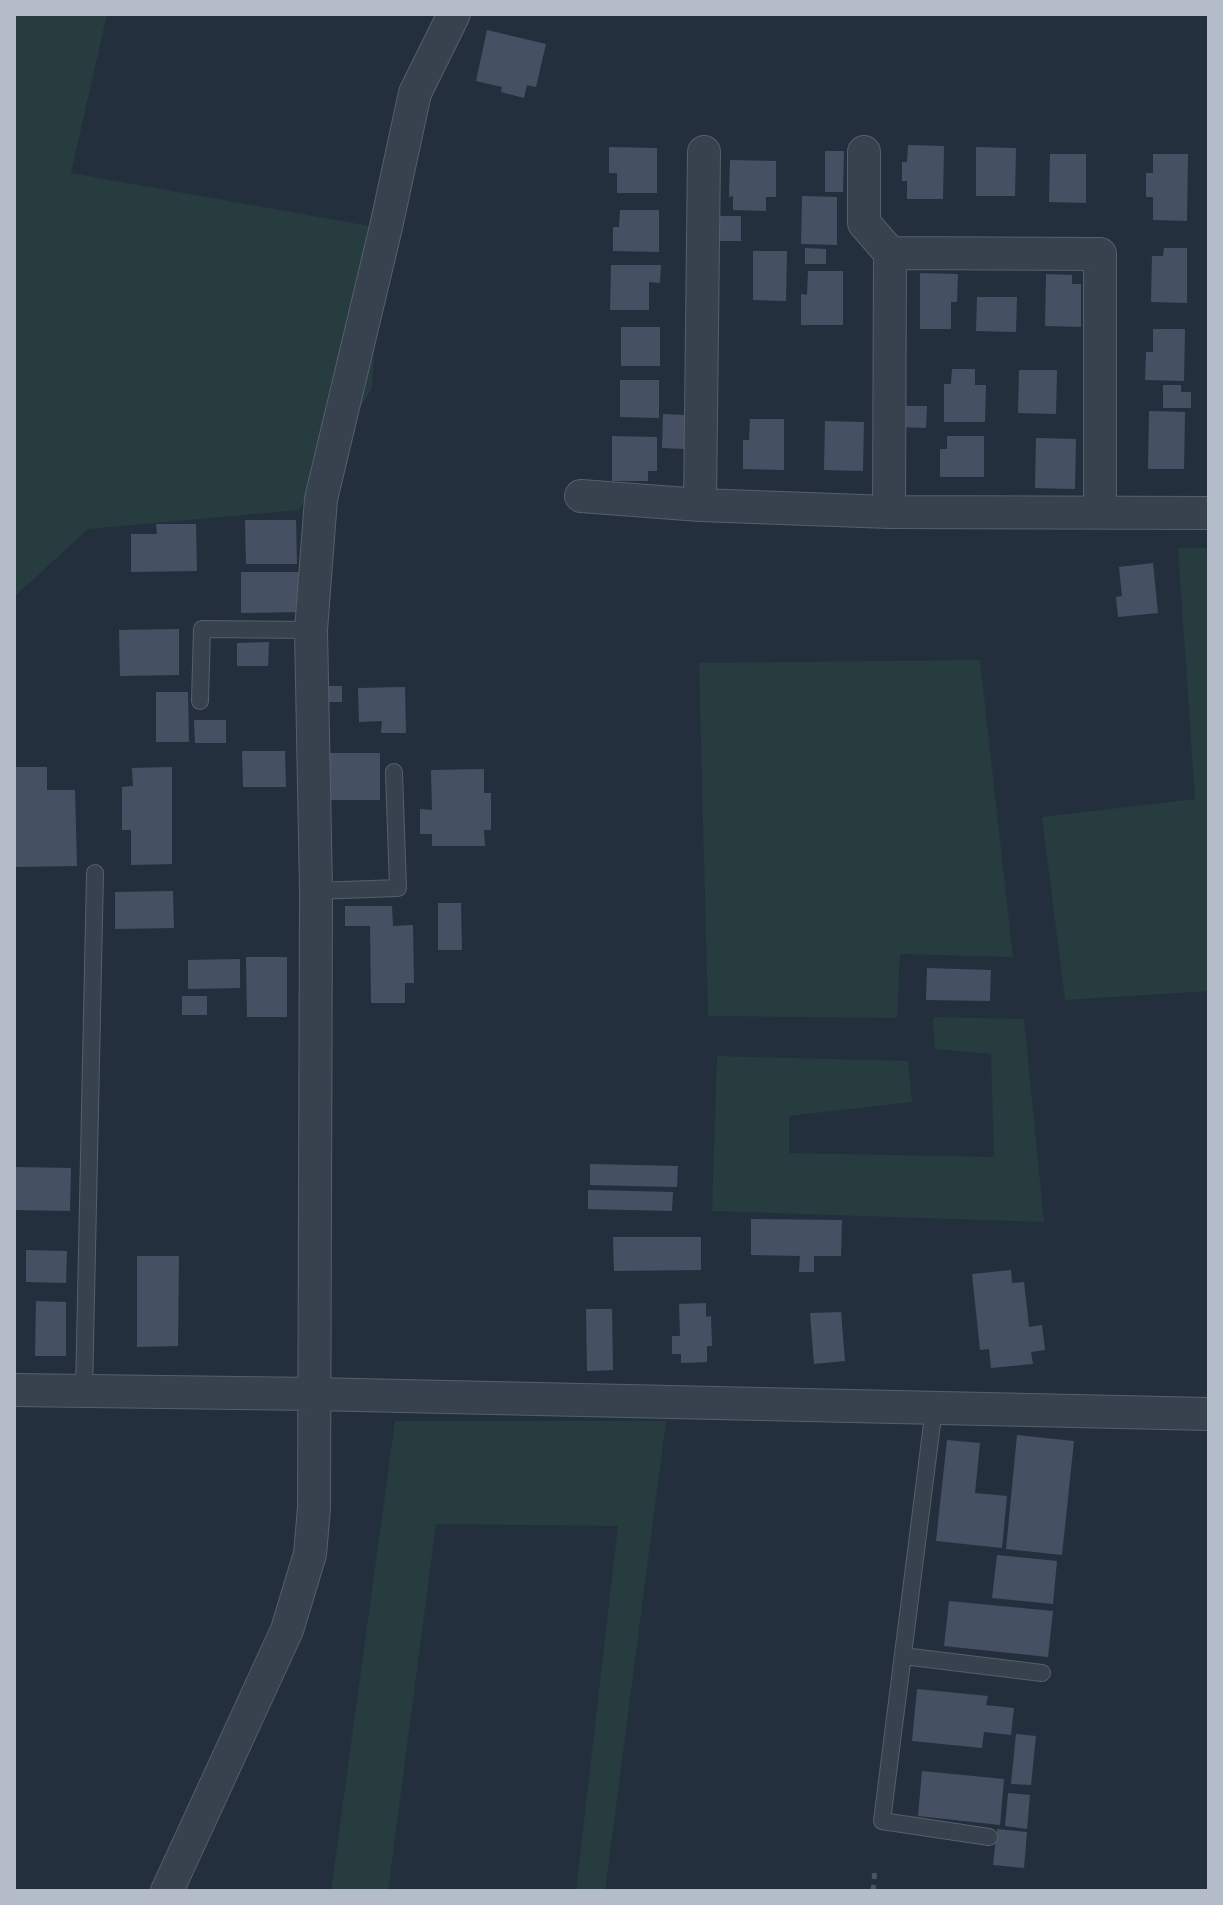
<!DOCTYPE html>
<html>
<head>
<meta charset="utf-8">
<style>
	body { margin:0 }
	#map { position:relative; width:1223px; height:1905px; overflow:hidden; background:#242f3e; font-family:Arial,sans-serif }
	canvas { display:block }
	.frame { position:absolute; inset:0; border:16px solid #b4bcc9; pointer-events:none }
</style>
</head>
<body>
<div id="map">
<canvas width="1223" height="1905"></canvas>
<div class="frame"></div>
</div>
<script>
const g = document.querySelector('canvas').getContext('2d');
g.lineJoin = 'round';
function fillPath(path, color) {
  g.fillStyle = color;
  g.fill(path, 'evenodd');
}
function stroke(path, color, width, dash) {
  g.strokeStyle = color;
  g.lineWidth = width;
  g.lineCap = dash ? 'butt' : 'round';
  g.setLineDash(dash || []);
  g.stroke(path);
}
const green = new Path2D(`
	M14,14h93l-36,159 310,55 -9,160 -73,122 -211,19 -74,68z
	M1178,548h31v443l-144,9 -23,-183 153,-18z
	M980,660l33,297 -113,-3 -3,64 -189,-2 -9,-353z
	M933,1017l91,2 20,203 -332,-11 5,-155 191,5 4,41 -123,14v37l205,4 -3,-103 -56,-5z
	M395,1421h271l-61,470h-29l42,-365 -182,-2 -48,367h-57z`);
const building = new Path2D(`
	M487,30l59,14 -10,43 -9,-2 -3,13 -23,-6 1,-5 -26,-6z
	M908,145l36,1 -1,53h-36v-18h-5v-19h5z
	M609,147l48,1v45h-40v-20h-8z
	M976,147l40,1 -1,48h-39z
	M825,151h19l-1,41h-18z
	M1050,154h36v49l-37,-1z
	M1153,154h35l-1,67 -34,-1v-23h-7v-24h7z
	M730,160l46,1v36h-10v14l-33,-1v-14l-4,1z
	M802,196l35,1v48l-36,-1z
	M620,210h39v42l-46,-1v-24h6z
	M715,216h26v25h-27z
	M805,248l21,1v15h-21z
	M1164,248h23v55l-36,-1 1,-46h11z
	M753,251h34l-1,50 -33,-1z
	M611,265h50l-1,18 -11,-1v28h-39z
	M808,271h35v54h-42v-31l6,1z
	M920,273l38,1 -1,28h-6v27h-31z
	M1046,274l26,1v9h9v43l-36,-1z
	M977,297h40l-1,35 -40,-1z
	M621,327h39v39h-39z
	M1153,329h32l-1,52 -39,-1 1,-28h7z
	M952,369h23v16h11l-1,37h-41v-38h7z
	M1019,370h38l-1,44 -38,-1z
	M620,380h39v38l-39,-1z
	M1163,385h18v7h10v16h-28z
	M900,406h27l-1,22 -26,-1z
	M1149,411l36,1 -1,57h-36z
	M663,414l23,1 -1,34 -23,-1z
	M750,419h34v51l-41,-1v-29h6z
	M825,421l39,1 -1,49 -39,-1z
	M612,436l45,1v34h-9v10h-36z
	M947,436h37v41h-44v-28h7z
	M1036,438l40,1 -1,50 -40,-1z
	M245,520h51l1,44h-51z
	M156,524h40l1,47 -66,1v-38h26z
	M1153,563l5,50 -40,4 -2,-20 6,-1 -3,-29z
	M241,572h63v40l-63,1z
	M179,629v46l-59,1 -1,-46z
	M269,642l-1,24h-31v-23z
	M326,686h16v16h-16z
	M405,687l1,46h-25l1,-12 -23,1 -1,-34z
	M156,692h32l1,50h-33z
	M194,720h32v23h-31z
	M242,751h43l1,36h-43z
	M328,753h52v47h-51z
	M14,767h33v23h28l2,76 -63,1z
	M172,767v97l-41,1v-35h-9v-43l11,-1 -1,-18z
	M484,769v24h7v37h-7l1,16h-53v-12h-12v-25l12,1 -1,-40z
	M173,891l1,37 -59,1v-37z
	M438,903h23l1,47h-24z
	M345,906h47l1,20 20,-1 1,58h-9v20h-34l-1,-77h-25z
	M246,957h41v60h-40z
	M240,959v29l-52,1v-29z
	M927,968l64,2 -1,31 -64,-1z
	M182,996h25v19h-25z
	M590,1164l88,2 -1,21 -87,-2z
	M15,1167l56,1 -1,43 -56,-1z
	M588,1190l85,2 -1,19 -84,-2z
	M751,1219l91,1 -1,36h-27v16h-15l1,-16 -49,-1z
	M613,1237h88v33l-87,1z
	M26,1250l41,1 -1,32 -40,-1z
	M137,1256h42l-1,90 -41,1z
	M1011,1270l1,13 12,-1 5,45 13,-2 3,25 -14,2 2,12 -42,4 -2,-19 -9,1 -8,-76z
	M36,1301l30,1v54h-31z
	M706,1303v14l5,-1 1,30h-5v16l-26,1v-9h-9v-18h8l-1,-32z
	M586,1309h26l1,61 -26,1z
	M841,1312l4,49 -31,3 -4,-51z
	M1017,1435l57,6 -12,114 -56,-6z
	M947,1440l33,3 -5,50 32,3 -5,52 -66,-7z
	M997,1555l60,6 -4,43 -61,-6z
	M949,1601l104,10 -5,46 -104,-11z
	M917,1689l71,7 -2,9 28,3 -3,27 -27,-3 -2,16 -70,-7z
	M1016,1734l20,2 -5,49 -20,-1z
	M922,1771l82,8 -4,46 -82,-9z
	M1008,1793l22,2 -3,34 -22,-3z
	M997,1829l30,3 -3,36 -31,-3z`);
const path = new Path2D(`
	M873,1891l2,-21`);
const service = new Path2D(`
	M200,701l2,-72 109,1
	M316,891l82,-3 -4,-116
	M84,1392l11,-519
	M934,1408l-52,413 107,16
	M903,1656l139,17`);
const minor = new Path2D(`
	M864,152v71l26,30
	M581,496l119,9 189,7 320,1
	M700,505l4,-353
	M889,512l1,-259 210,1v257
	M14,1390l299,4 896,20
	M167,1891l120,-261 23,-76 4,-46 2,-617 -5,-261 10,-131 65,-272 29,-134 39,-79`);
fillPath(green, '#263c3f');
fillPath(building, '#455162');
stroke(service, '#565f6c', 18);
stroke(minor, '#565f6c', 34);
stroke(path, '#44595c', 5, [6, 6]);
stroke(service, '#38414e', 16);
stroke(minor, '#38414e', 32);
</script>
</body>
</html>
